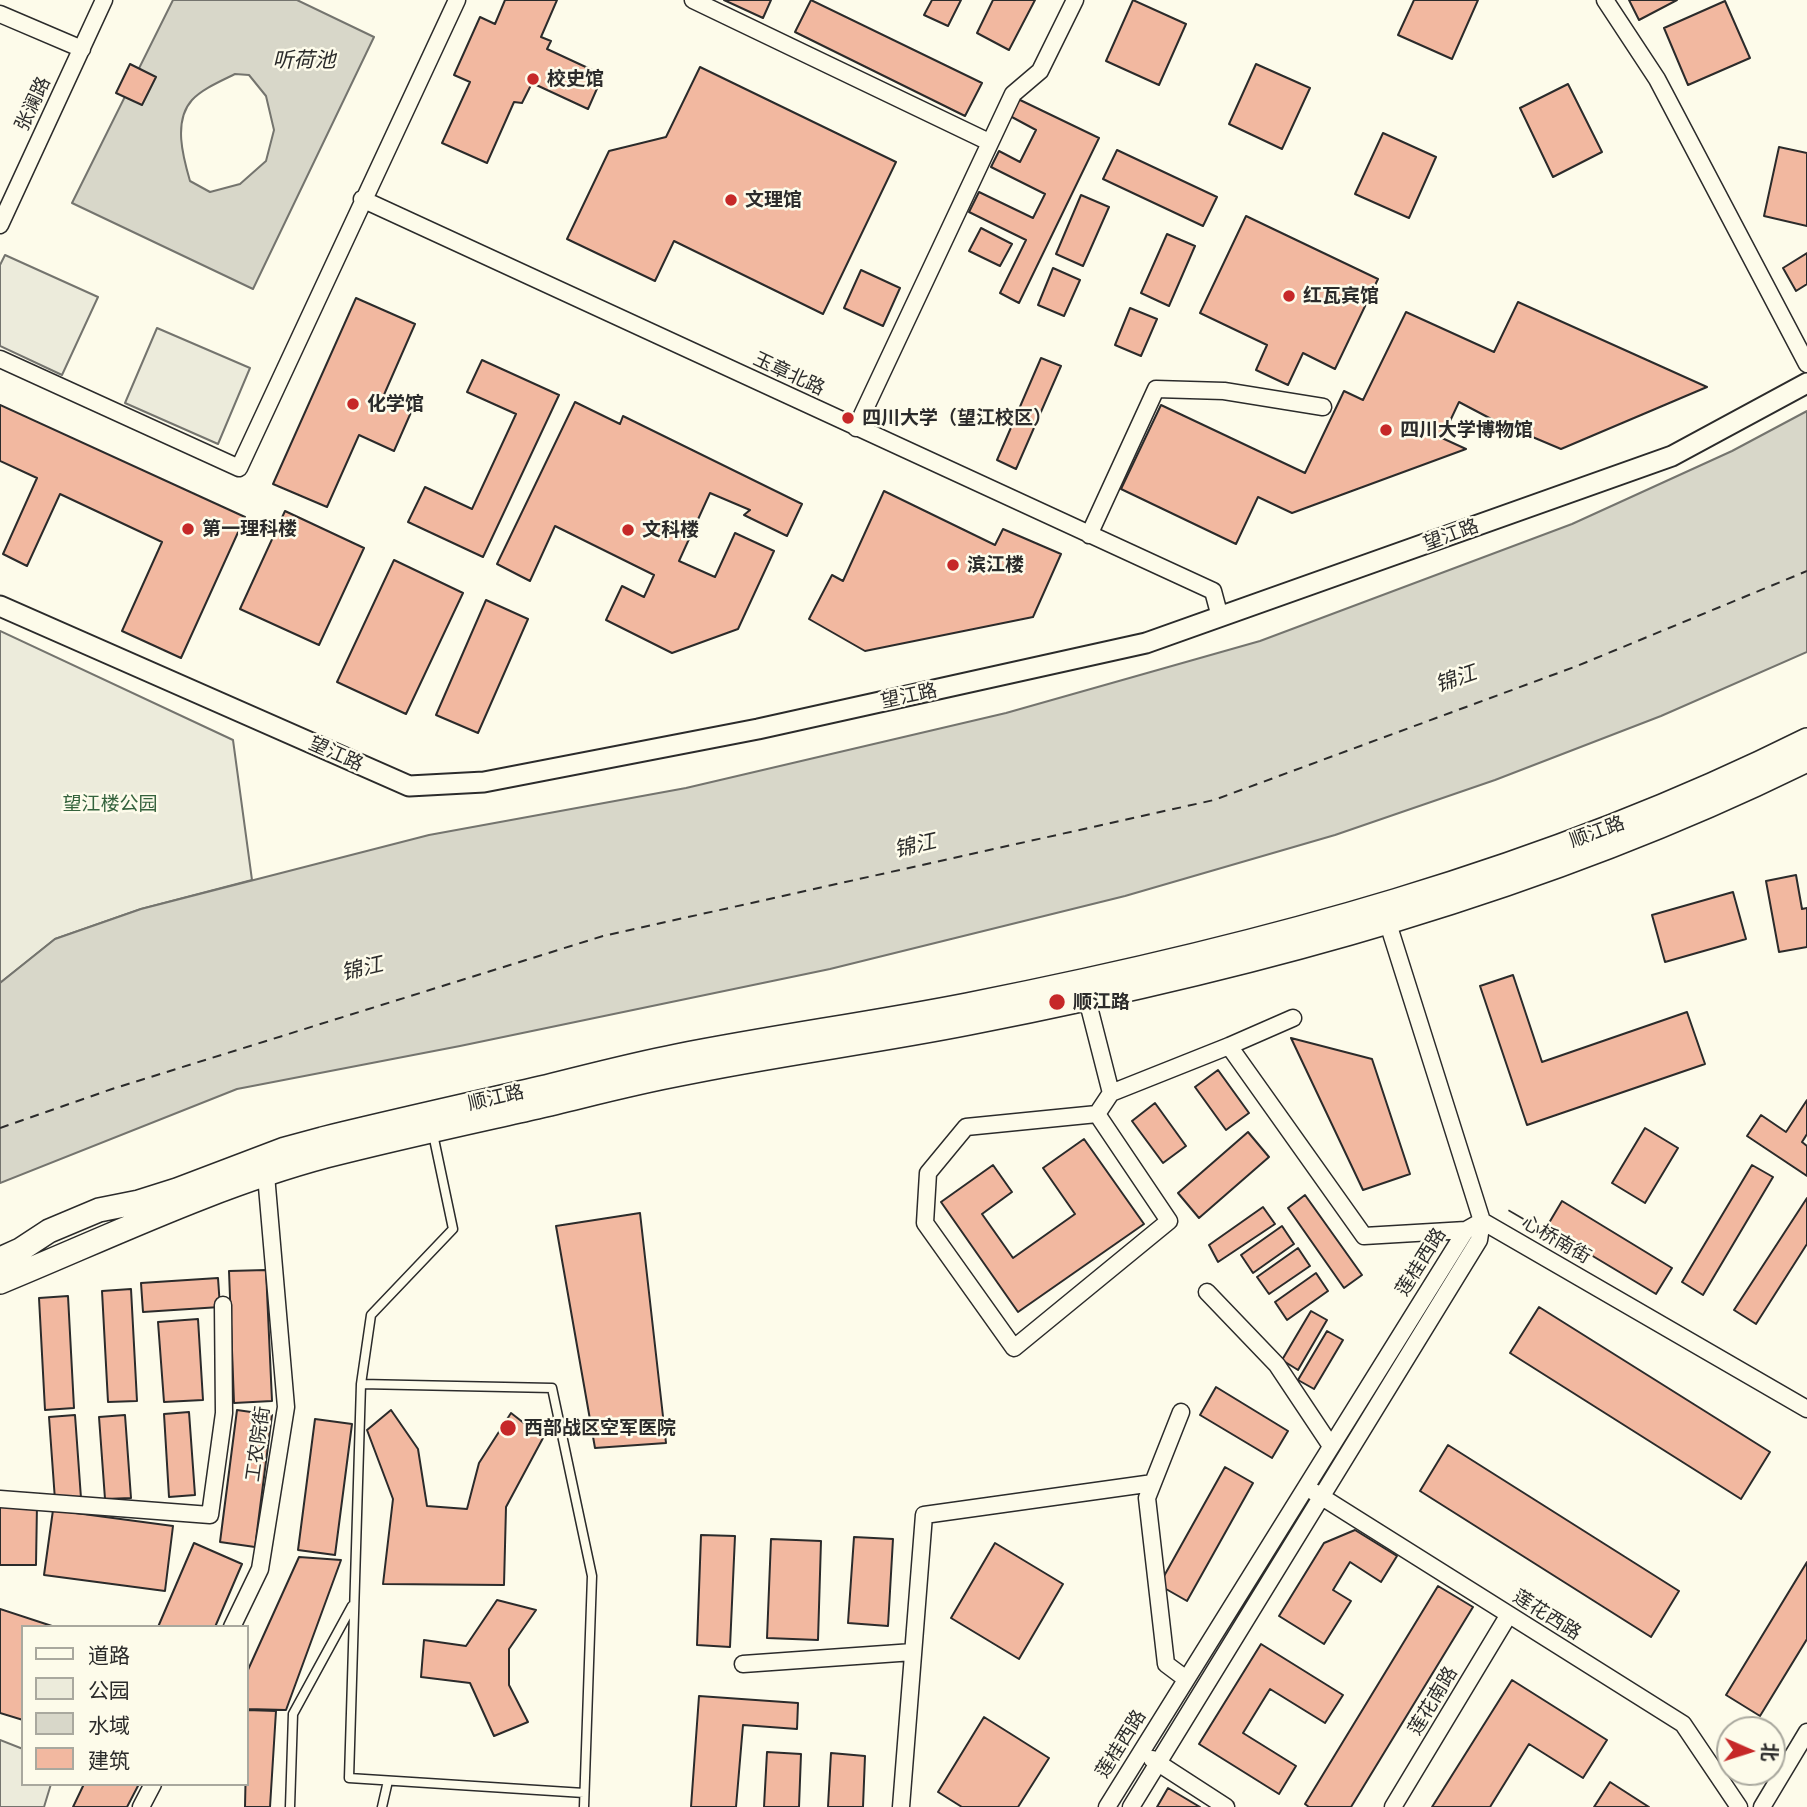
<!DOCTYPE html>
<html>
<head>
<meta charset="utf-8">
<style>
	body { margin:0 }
	#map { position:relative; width:1807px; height:1807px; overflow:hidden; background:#fdfbea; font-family:"Public Sans","Noto Sans SC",sans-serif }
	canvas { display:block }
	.legend { position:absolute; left:21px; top:1625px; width:228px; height:161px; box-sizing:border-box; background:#fdfbea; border:2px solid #a9a89e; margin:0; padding:9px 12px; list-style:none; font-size:21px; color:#2b2b2b }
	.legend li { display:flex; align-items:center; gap:14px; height:35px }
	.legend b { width:35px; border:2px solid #a9a89e }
	.north { position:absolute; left:1716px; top:1716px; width:70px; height:70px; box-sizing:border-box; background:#fdfbea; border:2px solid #a9a89e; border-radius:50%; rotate:93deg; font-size:19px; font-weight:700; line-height:28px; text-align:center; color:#2b2b2b }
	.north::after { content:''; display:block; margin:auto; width:24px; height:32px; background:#c62828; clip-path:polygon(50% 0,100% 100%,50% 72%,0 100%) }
</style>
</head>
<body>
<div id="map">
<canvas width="1807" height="1807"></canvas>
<ul class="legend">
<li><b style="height:9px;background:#fdfbea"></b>道路</li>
<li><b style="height:19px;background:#ecebdb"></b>公园</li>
<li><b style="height:19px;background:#d8d7c9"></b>水域</li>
<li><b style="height:19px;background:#f2b8a0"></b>建筑</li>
</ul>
<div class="north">北</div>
</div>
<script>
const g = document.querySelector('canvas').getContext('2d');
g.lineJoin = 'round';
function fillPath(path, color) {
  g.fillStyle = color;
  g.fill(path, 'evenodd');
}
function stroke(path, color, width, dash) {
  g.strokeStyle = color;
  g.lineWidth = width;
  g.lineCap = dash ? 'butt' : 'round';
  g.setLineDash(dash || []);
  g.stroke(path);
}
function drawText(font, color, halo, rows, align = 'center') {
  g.font = font + ' "Public Sans","Noto Sans SC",sans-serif';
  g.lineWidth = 5;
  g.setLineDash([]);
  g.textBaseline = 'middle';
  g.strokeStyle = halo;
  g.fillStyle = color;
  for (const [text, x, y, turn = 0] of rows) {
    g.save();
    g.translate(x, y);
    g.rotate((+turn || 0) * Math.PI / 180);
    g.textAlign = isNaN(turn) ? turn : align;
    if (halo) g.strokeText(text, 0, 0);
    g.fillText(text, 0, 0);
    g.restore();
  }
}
const green = new Path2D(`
	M5,255l93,42 -36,78 -62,-29v-81z
	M157,328l93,40 -32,76 -93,-41z
	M0,631l233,109 19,140 -111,29 -86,30 -55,44z
	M0,1740l23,9v35h28l-7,23h-44z`);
const water = new Path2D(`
	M173,0h124l77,37 -121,252 -181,-86zM235,74l14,1 17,21 8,34 -8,31 -26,23 -30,8 -20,-11c-7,-24 -17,-60 2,-81 10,-11 29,-19 43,-26z
	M1807,411v241l-146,64 -166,64 -160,55 -210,61 -295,73 -370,77 -223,43 -237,94v-200l55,-44 86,-30 288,-74 257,-47 320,-75 254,-72 312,-117 160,-73z`);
const ferry = new Path2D(`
	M0,1128l112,-39 491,-153 611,-136 363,-134 230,-95`);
const building = new Path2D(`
	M505,0h52l-16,37 10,4 -4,8 56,26 -15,34 -56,-26 -10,20 -8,-1 -27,61 -45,-20 28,-61 -16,-7 26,-58 15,7z
	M724,0h47l-8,18z
	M811,0l171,83 -17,33 -170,-84z
	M932,0h29l-13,26 -24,-11z
	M993,0h42l-26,50 -32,-17z
	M1133,0l53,24 -27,61 -53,-24z
	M1414,0h64l-26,59 -54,-24z
	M1629,0h48l-38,20z
	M1725,1l25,57 -62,27 -24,-57z
	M130,64l26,13 -14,28 -26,-12z
	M1256,64l54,24 -28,61 -53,-25z
	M700,67l196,95 -73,152 -149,-73 -19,40 -88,-42 42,-88 57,-14z
	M1568,84l34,68 -49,25 -33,-69z
	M1018,99l81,39 -80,165 -19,-10 26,-53 -57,-28 10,-20 54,26 12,-24 -54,-27 8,-16 21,11 16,-32 -26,-14z
	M1383,133l53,24 -27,61 -54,-24z
	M1779,147l28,6v73l-43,-10z
	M1117,150l100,47 -14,29 -100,-47z
	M1081,195l28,12 -26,59 -27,-12z
	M1246,216l132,63 -43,90 -32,-16 -15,32 -32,-15 11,-25 -67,-32z
	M981,228l31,16 -12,22 -31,-15z
	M1167,234l28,12 -26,60 -28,-13z
	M1807,253v31l-11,7 -13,-23z
	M1053,268l27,12 -16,36 -26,-11z
	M861,270l39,18 -17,38 -39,-18z
	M356,298l59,26 -32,73 29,13 -18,41 -35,-16 -32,72 -54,-23z
	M1518,302l189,85 -146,62 -64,-27 -38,-20 -17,36 24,11 -174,64 -34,-16 -22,47 -115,-55 40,-84 144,68 39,-82 19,9 43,-88 88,40z
	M1130,308l27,11 -16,37 -26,-11z
	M1041,358l20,8 -45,103 -19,-9z
	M482,360l77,35 -76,162 -75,-35 17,-35 47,22 44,-95 -49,-22z
	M575,402l45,22 3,-8 179,88 -15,32 -43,-21 6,-5 -40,-17 -31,68 36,16 20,-44 39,18 -36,78 -66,24 -66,-33 16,-34 22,11 10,-22 -99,-49 -25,55 -33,-17z
	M0,405l245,112 -64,141 -59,-27 40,-89 -102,-48 -33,72 -24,-12 34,-76 -37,-17z
	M884,491l111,54 8,-16 58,25 -28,63 -168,34 -56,-32 23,-44 11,6z
	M285,511l79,37 -45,97 -79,-36z
	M394,560l69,33 -57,121 -69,-32z
	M486,600l42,19 -50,114 -42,-18z
	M1796,875l6,34 5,-1v39l-28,5 -13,-71z
	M1733,892l13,47 -81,23 -13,-47z
	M1513,975l29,87 145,-50 18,52 -178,61 -47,-139z
	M1291,1038l81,21 38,115 -47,16z
	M1218,1070l31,43 -23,17 -31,-43z
	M1807,1100v34l-5,8 5,4v30l-60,-40 14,-21 25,17z
	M1155,1103l31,43 -23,17 -31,-42z
	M1645,1128l33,20 -33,55 -33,-20z
	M1248,1132l21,25 -70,61 -21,-25z
	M1084,1139l60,85 -126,88 -77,-110 52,-37 19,27 -30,22 31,44 62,-44 -32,-46z
	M1752,1165l21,12 -70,118 -21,-13z
	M1305,1195l57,80 -18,13 -56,-80z
	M1807,1198v46l-51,80 -22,-14z
	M1562,1201l110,67 -16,26 -110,-66z
	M1263,1207l12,17 -57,38 -9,-17z
	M640,1213l26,230 -71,5 -39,-222z
	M1282,1226l12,18 -41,29 -12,-18z
	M1298,1248l12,18 -41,28 -12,-17z
	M266,1270l6,131 -38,2 -5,-132z
	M1316,1273l12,18 -41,29 -12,-18z
	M218,1278l2,29 -77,5 -2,-29z
	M131,1289l6,112 -29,1 -6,-111z
	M68,1296l6,112 -29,2 -6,-112z
	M1539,1307l231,145 -29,47 -231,-146z
	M1311,1311l16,9 -29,50 -16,-10z
	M198,1319l5,81 -39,2 -6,-80z
	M1327,1331l16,9 -29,49 -16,-9z
	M1216,1387l72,44 -16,27 -72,-43z
	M237,1410l35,5 -17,132 -35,-5z
	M391,1410l27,39 9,57 40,3 12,-46 32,-50 32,25 -37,69 -2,78 -121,-1 10,-85 -26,-69z
	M189,1412l6,83 -26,2 -5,-83z
	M75,1415l6,83 -26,2 -6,-83z
	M125,1415l6,83 -26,1 -6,-82z
	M315,1419l37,5 -17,131 -37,-5z
	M1448,1445l231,146 -28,46 -231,-146z
	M1225,1467l28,16 -66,118 -28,-16z
	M0,1504h37l-1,61h-36z
	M53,1510l120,16 -8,65 -121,-16z
	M1355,1530l42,26 -16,26 -31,-20 -17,28 18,11 -27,43 -45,-28 45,-73z
	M701,1535l34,1 -5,111 -33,-2z
	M854,1537l39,2 -5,87 -40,-3z
	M771,1539l50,2 -3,99 -51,-2z
	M194,1543l48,21 -27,63h-57z
	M995,1543l68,41 -44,75 -68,-41z
	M299,1557l42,3 -55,150 -39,-1v-37z
	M1807,1562v77l-47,77 -34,-21z
	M1438,1586l35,21 -122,200h-42l-4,-3z
	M497,1600l39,10 -27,39v36l19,37 -34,14 -24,-53 -49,-6 3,-37 42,6z
	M0,1609l55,18h-32v93l-23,-7z
	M1261,1644l82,51 -18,28 -55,-34 -27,44 53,33 -17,28 -80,-50z
	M1512,1680l95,60 -24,38 -54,-34 -39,63h-58z
	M699,1696l99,7 -1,26 -54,-4 -7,82h-45z
	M247,1710l29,1 -6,96h-25z
	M984,1717l65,41 -31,49h-56l-24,-15z
	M767,1752l34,2 -2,53h-35z
	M831,1753l34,3 -2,51h-35z
	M1610,1782l39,25h-55z
	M84,1784h55l-12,23h-54z
	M1168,1788l32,19h-43z`);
const service = new Path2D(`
	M433,1134l20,95 -82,86 -10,69 -12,394 235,15
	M361,1384l191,4 40,188 -8,231
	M290,1807l3,-93 59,-108
	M382,1807l6,-26`);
const minor = new Path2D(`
	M693,0l296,142
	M1605,0l52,79 150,285
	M0,14l82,35
	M362,199l851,392 7,26
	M0,225l104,-225
	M0,359l239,109 218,-468
	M856,428l157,-334 27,-23 35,-71
	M1089,535l67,-146 68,2 99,16
	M1385,914l97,307 325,188
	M1087,999l24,94 -14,21 72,107 -155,127 -89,-125 3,-50 38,-46 131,-13
	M1229,1046l135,190 102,-6
	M1111,1093l118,-47 64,-28
	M1207,1292l70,73 54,81
	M1181,1412l-34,86 19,166 20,15
	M1314,1492l369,232 56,83
	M0,1499l210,16 14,-102 -1,-108
	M232,1627l28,-58 26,-162 -20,-232
	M743,1664l170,-12
	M1152,1759l74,48
	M141,1807l12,-23
	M901,1807l23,-292 229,-32
	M1107,1807l359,-577 16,-9
	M1131,1807l348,-567 3,-19
	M1393,1807l115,-191
	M1762,1807l45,-75`);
const tertiary = new Path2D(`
	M0,606l409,180 75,-4 274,-53 388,-86 526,-187 135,-73`);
const secondary = new Path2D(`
	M0,1259l20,-9 29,-19 50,-21 40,-8 38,-12 108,-41 37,-10c73,-18 146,-34 219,-51 45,-11 90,-23 136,-32 96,-19 193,-32 290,-51 288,-57 576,-133 840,-265
	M0,1282c107,-44 214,-96 326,-126 70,-18 140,-33 211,-49 47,-11 95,-24 143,-33 96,-20 193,-32 289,-51 287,-56 575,-133 838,-263`);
const markers = [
	[533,79,7,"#c62828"],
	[731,200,7,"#c62828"],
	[1289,296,7,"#c62828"],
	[353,404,7,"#c62828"],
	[848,418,7,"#c62828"],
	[1386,430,7,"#c62828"],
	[188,529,7,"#c62828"],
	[628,530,7,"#c62828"],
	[953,565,7,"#c62828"],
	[1057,1002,9,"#c62828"],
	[508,1428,9,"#c62828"]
];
const poiNames = [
	["校史馆",547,79],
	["文理馆",745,200],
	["红瓦宾馆",1303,296],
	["化学馆",367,404],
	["四川大学（望江校区）",862,418],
	["四川大学博物馆",1400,430],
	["第一理科楼",202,529],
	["文科楼",642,530],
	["滨江楼",967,565],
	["顺江路",1073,1002],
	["西部战区空军医院",524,1428]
];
const streetNames = [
	["张澜路",33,104,-65],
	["玉章北路",789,374,25],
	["望江路",1451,535,-20],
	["望江路",909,696,-12],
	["望江路",336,754,24],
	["顺江路",1597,832,-20],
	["顺江路",496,1098,-13],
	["一心桥南街",1548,1235,30],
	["莲桂西路",1421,1262,-58],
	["工农院街",258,1444,-82],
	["莲花西路",1547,1615,32],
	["莲花南路",1433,1701,-59],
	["莲桂西路",1121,1744,-58]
];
const parkNames = [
	["望江楼公园",110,804]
];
const waterNames = [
	["听荷池",304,61],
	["锦江",1456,679,-19],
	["锦江",915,846,-13],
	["锦江",362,969,-13]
];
fillPath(green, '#ecebdb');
stroke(green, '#74746e', 2);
fillPath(water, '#d8d7c9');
stroke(water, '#74746e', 2);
stroke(ferry, '#2b2b2b', 2, [9, 7]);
fillPath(building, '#f2b8a0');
stroke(building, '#2b2b2b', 2);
stroke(service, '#2b2b2b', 11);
stroke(minor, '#2b2b2b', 19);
stroke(tertiary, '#2b2b2b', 23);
stroke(secondary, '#2b2b2b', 26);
stroke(service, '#fdfbea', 8);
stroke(minor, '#fdfbea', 16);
stroke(tertiary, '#fdfbea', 19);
stroke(secondary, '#fdfbea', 23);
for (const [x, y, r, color] of markers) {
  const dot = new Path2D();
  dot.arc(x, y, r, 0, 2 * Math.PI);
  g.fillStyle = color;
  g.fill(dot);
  stroke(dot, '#fdfbea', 2.5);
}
drawText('bold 19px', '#2b2b2b', '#fdfbea', poiNames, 'left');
drawText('19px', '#2b2b2b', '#fdfbea', streetNames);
drawText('19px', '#34623c', '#fdfbea', parkNames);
drawText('italic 21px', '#2b2b2b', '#fdfbea', waterNames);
</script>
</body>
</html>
